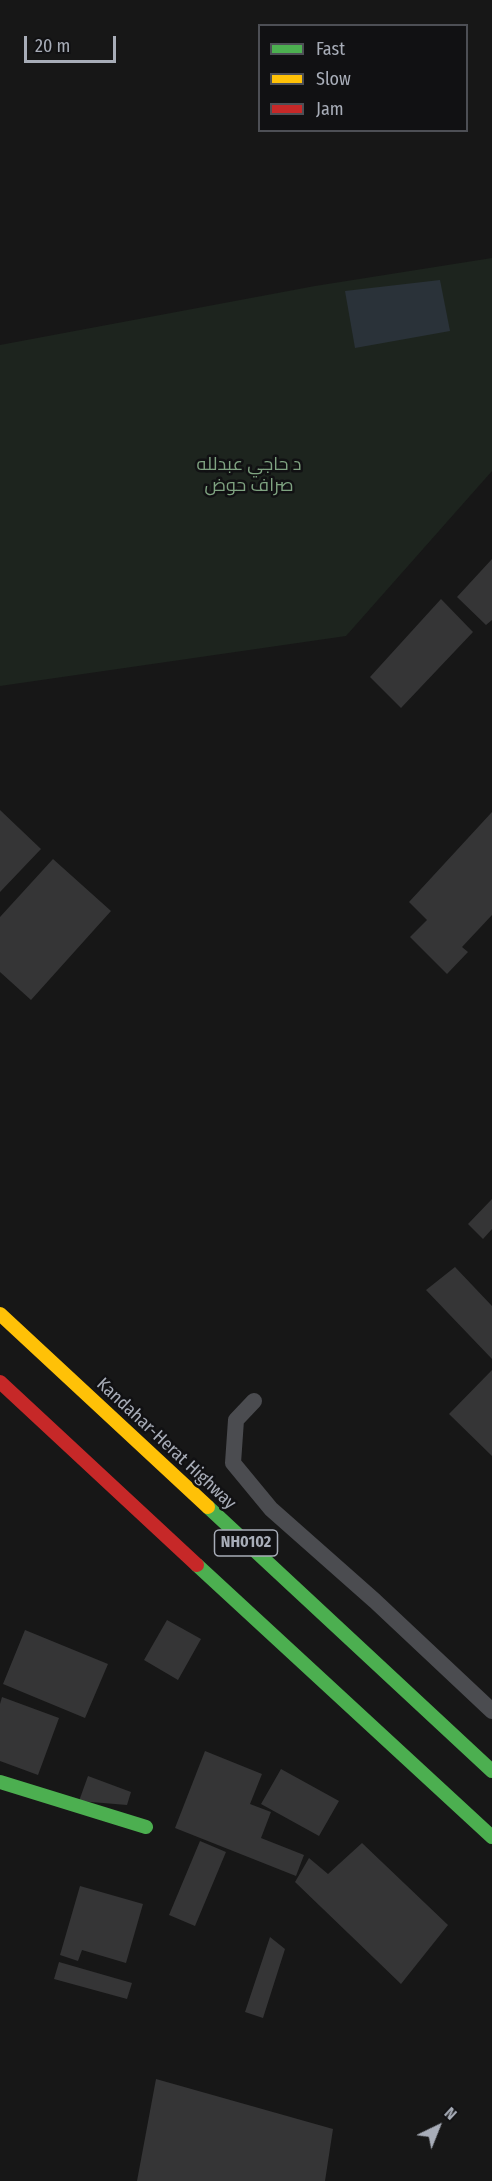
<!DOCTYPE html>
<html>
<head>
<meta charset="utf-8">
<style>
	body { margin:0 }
	#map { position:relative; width:492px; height:2181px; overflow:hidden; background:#171717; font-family:"Fira Sans Condensed",sans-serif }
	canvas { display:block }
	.legend { position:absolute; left:258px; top:24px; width:210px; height:108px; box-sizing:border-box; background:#111113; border:2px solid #4d4f55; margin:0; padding:8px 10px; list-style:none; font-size:18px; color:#a8adb8 }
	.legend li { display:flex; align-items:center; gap:12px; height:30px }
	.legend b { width:30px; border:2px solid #4d4f55 }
	.north { position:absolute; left:408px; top:2097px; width:60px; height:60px; -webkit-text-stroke:4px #111113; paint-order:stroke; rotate:43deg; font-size:16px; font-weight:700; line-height:24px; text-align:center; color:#a8adb8 }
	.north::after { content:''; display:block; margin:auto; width:21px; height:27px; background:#a8adb8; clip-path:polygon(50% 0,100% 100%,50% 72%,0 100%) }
	.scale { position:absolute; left:24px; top:36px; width:92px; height:27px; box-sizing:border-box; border:3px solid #a8adb8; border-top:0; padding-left:8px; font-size:18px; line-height:21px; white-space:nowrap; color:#a8adb8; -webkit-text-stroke:4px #111113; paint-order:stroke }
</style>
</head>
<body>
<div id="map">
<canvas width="492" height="2181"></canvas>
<ul class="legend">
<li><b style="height:8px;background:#4caf50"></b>Fast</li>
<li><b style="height:8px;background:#ffc107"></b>Slow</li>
<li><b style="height:8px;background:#c62828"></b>Jam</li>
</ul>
<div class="north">N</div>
<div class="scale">20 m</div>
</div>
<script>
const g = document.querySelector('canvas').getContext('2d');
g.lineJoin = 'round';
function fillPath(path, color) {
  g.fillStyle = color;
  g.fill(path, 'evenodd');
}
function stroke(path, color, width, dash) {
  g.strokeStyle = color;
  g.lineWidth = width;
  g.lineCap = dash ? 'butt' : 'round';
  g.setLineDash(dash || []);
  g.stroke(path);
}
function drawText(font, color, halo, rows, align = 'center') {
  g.font = font + ' "Fira Sans Condensed",Cairo,sans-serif';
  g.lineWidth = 5;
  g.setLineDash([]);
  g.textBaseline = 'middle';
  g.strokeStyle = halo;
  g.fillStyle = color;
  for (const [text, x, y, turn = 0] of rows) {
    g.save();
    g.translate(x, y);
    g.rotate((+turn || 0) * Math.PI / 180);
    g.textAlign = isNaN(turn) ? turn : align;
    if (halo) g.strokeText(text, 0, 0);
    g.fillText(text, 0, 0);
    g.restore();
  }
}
const green = new Path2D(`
	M492,258v213l-146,165 -346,50v-341l315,-59z`);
const water = new Path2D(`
	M440,280l10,51 -95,17 -10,-57z`);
const building = new Path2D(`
	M492,559v61l-6,5 -29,-28z
	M441,599l32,33 -72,76 -31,-31z
	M0,810l41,39 -41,43z
	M492,812v103l-30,32 6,5 -21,22 -37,-37 17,-17 -18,-18z
	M53,859l58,52 -80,89 -31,-28v-55z
	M492,1199v30l-9,10 -15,-15z
	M455,1267l37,39v53l-66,-69z
	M492,1370v86l-43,-42z
	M167,1620l34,19 -23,41 -34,-20z
	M25,1630l83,34 -23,54 -82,-34z
	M2,1697l57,21 -21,57 -38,-14v-57z
	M205,1751l57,23 -12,30 21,8 -10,26 43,17 -8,21 -121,-48z
	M281,1769l58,32 -20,35 -58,-32z
	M88,1776l43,16 -4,13 -48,-4z
	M200,1841l26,11 -31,74 -26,-11z
	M362,1843l86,82 -47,59 -106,-102 14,-24 19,16z
	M80,1886l63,18 -17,59 -44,-13 -4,11 -18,-6z
	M270,1937l15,12 -22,69 -18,-6z
	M59,1962l73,21 -5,16 -73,-20z
	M156,2079l177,50 -8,52h-188z`);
const lane = new Path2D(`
	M254,1401l-18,19 -3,43 38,46 104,92 117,110`);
const fast = new Path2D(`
	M208,1507l284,264
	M197,1565l295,272
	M0,1782l146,45`);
const slow = new Path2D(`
	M0,1314l208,193`);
const jam = new Path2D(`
	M0,1382l197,183`);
const shields = [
	[246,1543,63]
];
const shieldNames = [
	["NH0102",246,1543]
];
const parkNames = [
	["د حاجي عبدلله",249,465],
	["صراف حوض",249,486]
];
const streetNames = [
	["Kandahar-Herat Highway",166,1444,43]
];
fillPath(green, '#1d241e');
fillPath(water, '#2a3239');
fillPath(building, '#353536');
stroke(lane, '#4b4c50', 16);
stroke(fast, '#4caf50', 14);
stroke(slow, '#ffc107', 14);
stroke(jam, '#c62828', 14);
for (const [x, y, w] of shields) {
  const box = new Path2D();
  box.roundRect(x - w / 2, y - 13, w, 26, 4.5);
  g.fillStyle = '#111113';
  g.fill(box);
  stroke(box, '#a8adb8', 1.5);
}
drawText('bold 16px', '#a8adb8', null, shieldNames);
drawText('18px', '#7fa381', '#111113', parkNames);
drawText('18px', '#a8adb8', '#111113', streetNames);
</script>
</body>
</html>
